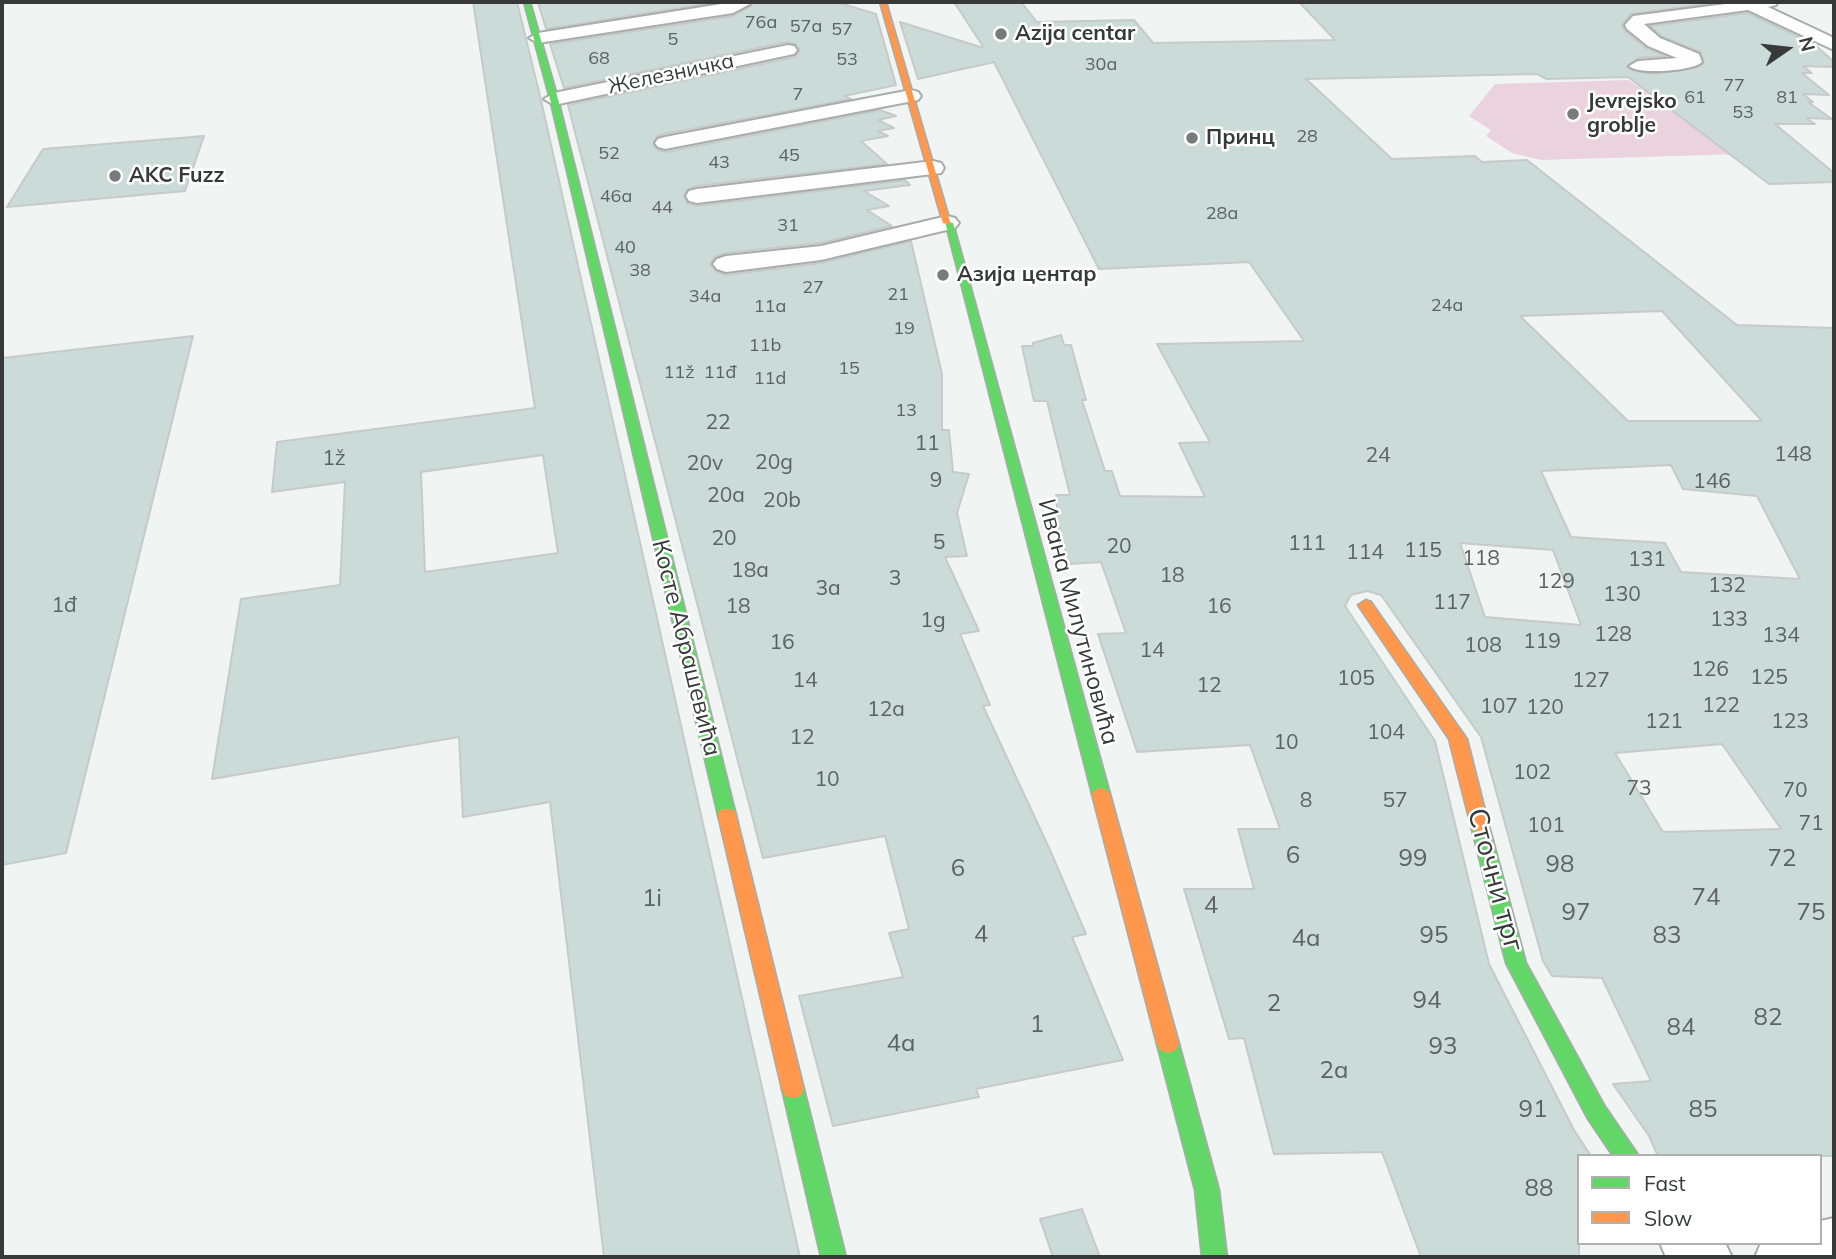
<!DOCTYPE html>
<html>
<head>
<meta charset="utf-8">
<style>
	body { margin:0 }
	#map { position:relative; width:1836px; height:1259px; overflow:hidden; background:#f0f5f3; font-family:Mulish,sans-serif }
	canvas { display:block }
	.frame { position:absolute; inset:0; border:4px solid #373a39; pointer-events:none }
	.legend { position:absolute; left:1577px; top:1154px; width:245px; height:91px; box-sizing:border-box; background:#fff; border:2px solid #afb0b0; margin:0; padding:9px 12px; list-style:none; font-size:21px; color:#373a39 }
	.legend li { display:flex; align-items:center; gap:14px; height:35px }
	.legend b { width:35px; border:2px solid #afb0b0 }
	.north { position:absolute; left:1752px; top:14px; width:70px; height:70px; -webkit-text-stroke:5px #fff; paint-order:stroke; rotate:76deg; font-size:19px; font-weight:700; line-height:28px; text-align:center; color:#373a39 }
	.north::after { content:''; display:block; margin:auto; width:24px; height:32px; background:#373a39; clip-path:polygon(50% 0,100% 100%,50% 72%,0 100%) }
</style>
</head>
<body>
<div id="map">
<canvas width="1836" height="1259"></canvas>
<div class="frame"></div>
<ul class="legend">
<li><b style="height:9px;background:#63d668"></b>Fast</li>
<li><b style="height:9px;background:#ff974d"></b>Slow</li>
</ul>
<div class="north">N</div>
</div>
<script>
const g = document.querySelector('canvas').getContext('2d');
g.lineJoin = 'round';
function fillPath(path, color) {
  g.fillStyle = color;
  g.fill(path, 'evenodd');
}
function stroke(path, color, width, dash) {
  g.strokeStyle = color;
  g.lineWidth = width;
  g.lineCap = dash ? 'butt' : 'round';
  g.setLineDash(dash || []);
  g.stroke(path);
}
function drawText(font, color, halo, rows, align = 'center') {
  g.font = font + ' Mulish,sans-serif';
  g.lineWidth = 5;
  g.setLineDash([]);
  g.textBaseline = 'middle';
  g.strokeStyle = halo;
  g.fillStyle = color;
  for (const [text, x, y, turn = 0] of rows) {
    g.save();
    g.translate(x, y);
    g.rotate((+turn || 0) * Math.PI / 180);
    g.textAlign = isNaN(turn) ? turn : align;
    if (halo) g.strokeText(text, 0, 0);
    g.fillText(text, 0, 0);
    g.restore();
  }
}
const green = new Path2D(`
	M1628,80l116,74 -203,6 -29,-7 -26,-17 5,-6 -22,-14 26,-32z`);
const building = new Path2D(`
	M473,2h44l24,98 259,1157h-196l-54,-455 -87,15 -4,-80 -247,42 29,-180 99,-14 5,-103 -73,10 5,-50 258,-34zM543,455l15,98 -133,19 -4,-100z
	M538,2h181l-173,27z
	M753,2h83l40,12 20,71 -52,11 7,3 -187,35 -8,3 -3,8 4,5 9,2 214,-42 16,6 -18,4 16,8 -16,3 10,5 -27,5 26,23 -191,22 -9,4 -3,7 4,7 9,2 208,-26 5,5 -46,6 25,15 -22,4 25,16 -71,17 -95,10 -11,4 -5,7 6,7 10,4 95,-12 90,-22 31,133v56h7l4,42 16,2 -12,39 10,43 -22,1 34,74 -19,3 30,71 -7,1 67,144 36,84 -14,3 51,123 -147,29 3,8 -146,29 -34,-130 104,-19 -14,-44 20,-4 -24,-93 -122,22 -195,-753 227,-48 5,-7 -4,-6 -9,-2 -223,46 -14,-44 183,-28 18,-10z
	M954,2h67l16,20 97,-2 19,23 182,-3 -36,-38h424l-92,12 -9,11 3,6 21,17 20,8 -28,2 -11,9 7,4 20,3 44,-7 6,-4 -4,-11 -39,-16 -11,-10 98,-13 66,31 20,18v5l-31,-1 9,7h-10l27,22 -26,-1 10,8h-5l24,17 -26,-1 9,6h-40l59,49v9l-65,2 -141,-107 -82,2 -9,-5 -231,5 86,80 83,-3 7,6 45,-2 210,165 97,3v828h-176l-9,-20 -36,-52 38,-3 -49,-103 -50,-2 -9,-15 -62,-224 -100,-142 -14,-4 -16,4 -6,11 90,135 54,223 85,166 17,26h-12v101h-158l-39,-105 -108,2 -30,-116 -15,1 -45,-150h70l-16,-60h42l-30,-84 -113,7 -39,-118 28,-1 -25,-71 -31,2 -11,-33 -3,-36h14l-23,-94h-13l-12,-55h11v-3l28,-8 3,10h7l15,55h-4l23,71h7l8,25 85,1 -26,-54 31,-1 -53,-98 147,-3 -55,-79 -150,7 -105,-207 -76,17 -18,-57 84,26zM1662,311l100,110h-134l-108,-105zM1671,465l12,24 74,7 43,83 -119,-7 -16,-29 -94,-6 -30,-66zM1460,543l93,7 28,75 -96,-8zM1722,744l59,85 -118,3 -48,-79z
	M204,136l-19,55 -178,16 36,-58z
	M193,336l-127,517 -64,12v-507z
	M1082,1209l18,48h-47l-13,-38z`);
const street = new Path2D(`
	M734,2h16v2l-17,9 -195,30 -9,-5 9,-5z
	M1741,2h37l-2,3 -8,2 66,31v12l-86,-40 -104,14 16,14 39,16 3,8c-8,9 -65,13 -73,4l9,-5 39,-3 -29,-12 -21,-17 -2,-4 8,-9z
	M788,45l6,1 3,4 -3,4 -240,51 -10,-6 10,-6z
	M911,90l7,2 3,4 -3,4 -253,49 -7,-2 -3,-4 3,-4 7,-2z
	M933,161l8,2 3,5 -3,5 -244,30 -8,-2 -3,-5 3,-5 8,-2z
	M947,216l8,2 4,5 -4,5 -134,32 -95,12 -9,-3 -4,-5 4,-5 9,-3 95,-10z
	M1834,1218v39h-79l6,-14h59v-22z
	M1660,1243h65l7,14h-66z`);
const fast = new Path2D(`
	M524,2h6l28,97 178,716 -2,5h-14l-2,-5 -168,-716z
	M945,221l8,2 157,571 -3,4h-12l-3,-4z
	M1480,820l7,1 2,5 37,137 78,142 35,51h-26l-25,-37 -82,-156 -35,-137 2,-5z
	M1168,1035l8,3 3,6 40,146 8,67h-25l-7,-67 -38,-146 3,-6z
	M793,1080l8,2 3,7 42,168h-25l-39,-168 3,-7z`);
const slow = new Path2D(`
	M880,2h6l65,223 -8,-2z
	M1366,600l5,2 96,137 22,87 -2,5h-14l-2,-5 -22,-87 -91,-134z
	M1101,788l6,2 3,4 69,250 -3,6 -8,3 -8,-3 -3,-6 -65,-250 3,-4z
	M727,809l7,1 2,5 68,274 -3,7 -8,2 -8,-2 -3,-7 -64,-274 2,-5z`);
const markers = [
	[1001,34,7,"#787b7a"],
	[1573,114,7,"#787b7a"],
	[1192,138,7,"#787b7a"],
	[115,176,7,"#787b7a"],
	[943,275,7,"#787b7a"]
];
const farNumbernames = [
	["76a",761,23],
	["57a",806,27],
	["57",842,30],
	["5",673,40],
	["68",599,59],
	["53",847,60],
	["30a",1101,65],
	["77",1734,86],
	["7",798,95],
	["61",1695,98],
	["81",1787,98],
	["53",1743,113],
	["28",1307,137],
	["52",609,154],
	["45",789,156],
	["43",719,163],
	["46a",616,197],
	["44",662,208],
	["28a",1222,214],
	["31",788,226],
	["40",625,248],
	["38",640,271],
	["27",813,288],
	["21",898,295],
	["34a",705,297],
	["24a",1447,306],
	["11a",770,307],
	["19",904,329],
	["11b",765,346],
	["15",849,369],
	["11ž",679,373],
	["11đ",720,373],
	["11d",770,379],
	["13",906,411]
];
const farPoinames = [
	["Azija centar",1015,34],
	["Jevrejsko",1587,102],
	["groblje",1587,126],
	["Принц",1206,138],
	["AKC Fuzz",129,176],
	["Азија центар",957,275]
];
const farStreetnames = [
	["Железничка",671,74,-12]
];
const numberNames = [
	["22",718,423],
	["11",927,444],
	["148",1793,455],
	["24",1378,456],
	["1ž",334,459],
	["20g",774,463],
	["20v",705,464],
	["9",936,481],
	["146",1712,482],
	["20a",726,496],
	["20b",782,501],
	["20",724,539],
	["5",939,543],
	["111",1307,544],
	["20",1119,547],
	["115",1423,551],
	["114",1365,553],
	["118",1481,559],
	["131",1647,560],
	["18a",750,571],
	["18",1172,576],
	["3",895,579],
	["129",1556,582],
	["132",1727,586],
	["3a",828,589],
	["130",1622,595],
	["117",1452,603],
	["1đ",64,606],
	["18",738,607],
	["16",1219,607],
	["133",1729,620],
	["1g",933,621],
	["128",1613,635],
	["134",1781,636],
	["119",1542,642],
	["16",782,643],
	["108",1483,646],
	["14",1152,651],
	["126",1710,670],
	["125",1769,678],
	["105",1356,679],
	["14",805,681],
	["127",1591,681],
	["12",1209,686],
	["122",1721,706],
	["107",1499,707],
	["120",1545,708],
	["12a",886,710],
	["121",1664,722],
	["123",1790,722],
	["104",1386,733],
	["12",802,738],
	["10",1286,743],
	["102",1532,773],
	["10",827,780],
	["73",1639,789],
	["70",1795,791],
	["8",1306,801],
	["57",1395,801],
	["71",1811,824],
	["101",1546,826]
];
const streetNames = [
	["Ивана Милутиновића",1078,622,75],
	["Косте Абрашевића",686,648,76]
];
const nearNumbernames = [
	["6",1293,856],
	["99",1413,859],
	["72",1782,859],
	["98",1560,865],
	["6",958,869],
	["74",1706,898],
	["1i",652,899],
	["4",1211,906],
	["97",1576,913],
	["75",1811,913],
	["4",981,935],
	["95",1434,936],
	["83",1667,936],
	["4a",1306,939],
	["94",1427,1001],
	["2",1274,1004],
	["82",1768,1018],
	["1",1037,1025],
	["84",1681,1028],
	["4a",901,1044],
	["93",1443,1047],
	["2a",1334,1071],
	["91",1533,1110],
	["85",1703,1110],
	["88",1539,1189]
];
const nearStreetnames = [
	["Сточни трг",1495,880,75]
];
fillPath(green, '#ebd3de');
fillPath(building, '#cbdbd7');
stroke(building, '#c6cac8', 2);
stroke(street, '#a8acab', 4);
stroke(fast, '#a8acab', 3);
stroke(slow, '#a8acab', 3);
fillPath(street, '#fdfefd');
fillPath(fast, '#63d668');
fillPath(slow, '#ff974d');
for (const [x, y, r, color] of markers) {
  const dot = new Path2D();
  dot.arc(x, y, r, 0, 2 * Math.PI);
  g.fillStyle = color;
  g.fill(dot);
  stroke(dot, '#fff', 2.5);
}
drawText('18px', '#5c6260', null, farNumbernames);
drawText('bold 21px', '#373a39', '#fff', farPoinames, 'left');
drawText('21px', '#373a39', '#fff', farStreetnames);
drawText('21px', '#5c6260', null, numberNames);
drawText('24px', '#373a39', '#fff', streetNames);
drawText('24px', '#5c6260', null, nearNumbernames);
drawText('28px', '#373a39', '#fff', nearStreetnames);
</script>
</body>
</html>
